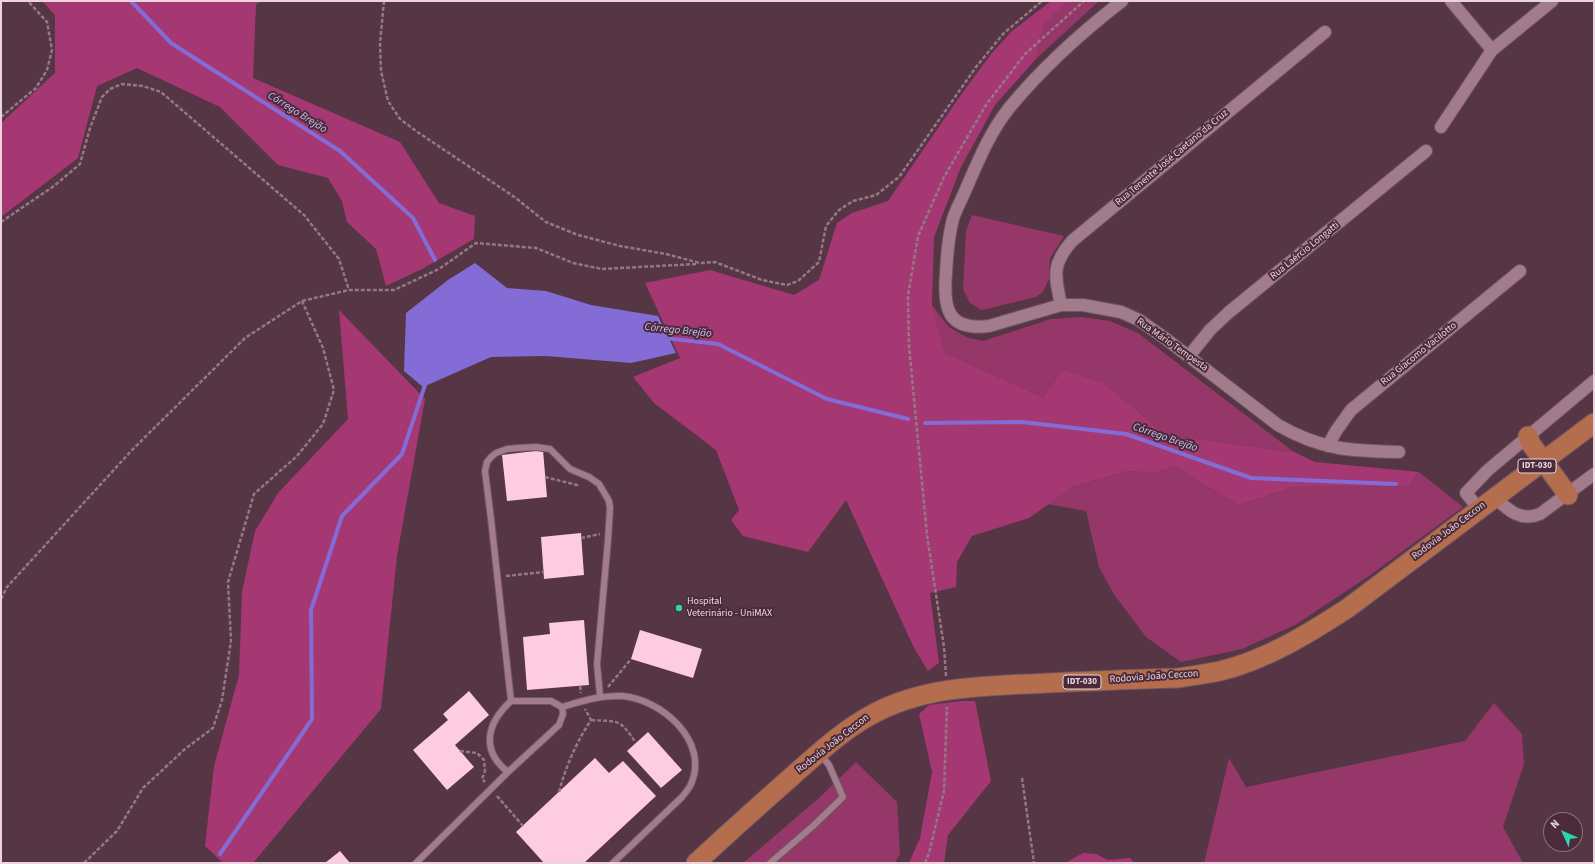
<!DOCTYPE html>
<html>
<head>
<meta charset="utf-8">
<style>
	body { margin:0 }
	#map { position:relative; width:1595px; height:864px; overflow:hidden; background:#563544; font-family:"Source Sans 3",sans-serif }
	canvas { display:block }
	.frame { position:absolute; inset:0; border:2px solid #ead5de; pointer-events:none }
	.north { position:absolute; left:1543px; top:812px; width:40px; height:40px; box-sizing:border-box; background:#4b2b3a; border:1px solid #8b6f7c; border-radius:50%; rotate:315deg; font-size:11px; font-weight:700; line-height:16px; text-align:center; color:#ead5de }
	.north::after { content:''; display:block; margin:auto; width:14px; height:18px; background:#2cd5ab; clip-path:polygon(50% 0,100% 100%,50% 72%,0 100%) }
</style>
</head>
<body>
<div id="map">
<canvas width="1595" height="864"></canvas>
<div class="frame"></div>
<div class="north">N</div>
</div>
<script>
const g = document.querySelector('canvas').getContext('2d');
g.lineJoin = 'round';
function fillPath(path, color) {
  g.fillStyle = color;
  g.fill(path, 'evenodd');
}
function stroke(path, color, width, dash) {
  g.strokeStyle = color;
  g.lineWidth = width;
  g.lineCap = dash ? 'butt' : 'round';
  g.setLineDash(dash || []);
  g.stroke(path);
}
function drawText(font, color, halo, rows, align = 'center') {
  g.font = font + ' "Source Sans 3",sans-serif';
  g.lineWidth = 4;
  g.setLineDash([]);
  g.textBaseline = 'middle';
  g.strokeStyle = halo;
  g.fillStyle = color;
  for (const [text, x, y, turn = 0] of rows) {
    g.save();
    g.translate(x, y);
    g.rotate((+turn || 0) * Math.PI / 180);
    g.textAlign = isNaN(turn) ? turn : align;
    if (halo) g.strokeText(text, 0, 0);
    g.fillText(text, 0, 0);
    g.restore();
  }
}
const green = new Path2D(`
	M1068,1h31l-63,58 8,-34z
	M972,215l92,21 -14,22 -1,21 -6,13 -7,5 -54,13 -12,-7 -7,-14 3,-58z
	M932,305l17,22 17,10 17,4 68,-22 31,-2 28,4 28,12 156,119 -128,-17 -62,-52 -41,-14 -20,28 -98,-44z
	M1174,466l64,39 44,-14 9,-4 118,-1 10,-14 44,35 -94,69 -74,49 -53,24 -61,13 -35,-25 -33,-44 -14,-26 -13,-56 -39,-7 26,-17 54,-16 30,2z
	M1494,703l28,31 2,30 -21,63 20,36h-319l25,-105 17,29 219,-46z
	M856,762l41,40 3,52 -5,9h-152l77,-66z`);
const forest = new Path2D(`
	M42,1h220l-6,3 -3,74 147,64 39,61 36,13 -1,23 -52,30 -36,17 -10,-37 -29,-27 -5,-21 -14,-23 -50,-13 -58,-58 -83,-39 -40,18 -19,72 -77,59v-94l54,-50v-58z
	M1051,1h17l-24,24 -8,34 -41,46 -34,62 -27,70 -2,68 13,48 98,44 20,-28 41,14 62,52 128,17 21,10 104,10 -10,14 -118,1 -9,4 -44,14 -64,-39 -17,7 -30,-2 -54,16 -44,31 -57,18 -15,26 -1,25 -26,6 9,70 -11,8 -14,-23 -68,-148 -38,52 -65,-16 -12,-16 8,-10 -23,-60 -62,-47 -21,-26 47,-19 -35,-75 65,-13 84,25 25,-15 18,-57 15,-10 36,-12 70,-102 33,-45 21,-23z
	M339,310l86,89 -28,157 -16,153 -128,154h-30l-18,-17 9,-80 25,-91 3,-83 13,-61 23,-38 70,-74z
	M962,701h13l16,80 -43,54 -4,28h-35l11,-25 12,-66 -13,-58 10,-9z
	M1083,853l13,1 12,6 22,-2 4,5h-69z`);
const water = new Path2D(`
	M475,263l32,25 39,3 45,14 67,11 18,37 -45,10 -85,-7 -55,1 -68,30 -19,-16 2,-58 42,-33z`);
const stream = new Path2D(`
	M131,1l40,42 169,108 73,67 22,42
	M664,338l54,6 109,55 81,20
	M925,423l97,-1 104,12 125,44 145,6
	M220,854l92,-135 -1,-109 31,-94 60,-62 24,-72`);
const building = new Path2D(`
	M543,450l4,47 -40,4 -5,-46z
	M581,533l3,42 -40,4 -3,-42z
	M584,620l5,65 -62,5 -4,-53 27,-3 -1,-11z
	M640,630l62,19 -9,29 -62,-19z
	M469,691l20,24 -34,30 19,22 -27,23 -34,-40 35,-30 -5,-6z
	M648,732l34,38 -21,18 -34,-37z
	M595,758l14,15 14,-12 33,35 -72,67h-40l-28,-31z
	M340,851l10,12h-25z`);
const path = new Path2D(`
	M384,1l-4,42 1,28 7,30 12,18 16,12 97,65 33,26 32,13 42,11 46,8 34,9 15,-1 47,18 25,5 11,-4 21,-19 7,-36 13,-16 14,-9 23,-6 23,-18 77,-110 27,-33 39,-33
	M1,117l35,-29 11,-18 5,-20 -5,-28 -19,-21
	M1,222l53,-36 26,-22 10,-36 12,-31 8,-8 12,-5 21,2 18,6 143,123 35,44 10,31
	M545,477l32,8 2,-2
	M581,538l19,-4
	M506,576l38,-4
	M1,599l6,-12 125,-137 113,-112 57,-37 47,-11h45l45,-21 37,-26 60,5 37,15 29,6 94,-5
	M946,676l-2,-29 -17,-112 -18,-189 -1,-50 10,-60 26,-59 42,-72 39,-51 59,-53
	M580,686l1,7
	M608,687l23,-28
	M591,720c29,2 28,-2 45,23
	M460,751l17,2 7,7 1,11 -3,8 3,3
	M1022,778l12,85
	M559,792c7,-26 17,-49 32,-72l-6,-11
	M497,796l26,30
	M84,863l33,-32 26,-43 42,-39 28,-21 9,-28 9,-59 -3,-59 26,-88 43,-38 26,-32 11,-34 -11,-42 -21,-47
	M925,863l4,-10 15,-62 3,-84`);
const service = new Path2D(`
	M511,701l-20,-182 -6,-48 2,-9 4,-5 5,-4 11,-4 12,-1 17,-1 14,2 20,20 19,8 10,7 10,17 1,7 -2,32 -11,124 3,32
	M511,701h40l11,6 1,7 -4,11 -51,47c-28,-22 -21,-49 3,-71z
	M562,707c20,-6 38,-12 60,-11 39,3 88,45 69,88 -2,5 -6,9 -9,13l-69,66
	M416,863l92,-91
	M770,863l43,-37 30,-29 -14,-32 -9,-11`);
const minor = new Path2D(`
	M1122,1c-40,31 -79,66 -112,106 -19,23 -32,54 -44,82 -4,10 -10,20 -13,30 -5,18 -6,36 -7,54 -3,35 1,58 43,53l72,-21h22l38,7 18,8 27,19 112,86c43,25 73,26 121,27
	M1451,1l41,49
	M1441,127l51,-77 60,-49
	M1061,305c-6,-29 -10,-40 11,-64l253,-209
	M1189,356l21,-26 18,-17 198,-162
	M1328,446l8,-15 15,-21 169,-139
	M1494,497c14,13 26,25 46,17l54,-40
	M1479,509l-13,-16 22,-23 106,-89`);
const primary = new Path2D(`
	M1528,436l3,8 37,51
	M696,863c34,-32 68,-62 103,-93 22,-19 46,-41 72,-55 54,-30 117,-29 177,-32 43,-2 86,-4 129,-5 14,-2 29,-4 43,-7 46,-11 88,-37 128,-63l246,-185`);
const markers = [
	[679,608,4,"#2cd5ab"]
];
const shields = [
	[1537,466,38],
	[1082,682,38]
];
const shieldNames = [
	["IDT-030",1537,466],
	["IDT-030",1082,682]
];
const streetNames = [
	["Rua Tenente José Caetano da Cruz",1172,158,-40],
	["Rua Laércio Longatti",1305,251,-39],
	["Rua Mário Tempesta",1172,345,35],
	["Rua Giacomo Vacilotto",1419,354,-39],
	["Rodovia João Ceccon",1449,531,-37],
	["Rodovia João Ceccon",1154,677,-4],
	["Rodovia João Ceccon",833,744,-38]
];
const poiNames = [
	["Hospital",687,602],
	["Veterinário - UniMAX",687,614]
];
const waterNames = [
	["Córrego Brejão",297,113,32],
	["Córrego Brejão",678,331,6],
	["Córrego Brejão",1165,438,19]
];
fillPath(green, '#953768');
fillPath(forest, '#a53872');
fillPath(water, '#836cd5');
stroke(stream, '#836cd5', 4);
fillPath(building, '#fecce1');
stroke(service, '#705461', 8);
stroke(minor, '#705461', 14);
stroke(primary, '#705461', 21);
stroke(path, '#947885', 2.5, [4, 2]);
stroke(service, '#a27c8c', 6);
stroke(minor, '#a27c8c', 12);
stroke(primary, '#b46e4d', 19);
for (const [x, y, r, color] of markers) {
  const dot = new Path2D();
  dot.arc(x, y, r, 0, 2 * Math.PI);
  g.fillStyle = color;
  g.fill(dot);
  stroke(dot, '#4b2b3a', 1.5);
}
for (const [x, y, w] of shields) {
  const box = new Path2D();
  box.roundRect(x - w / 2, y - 7, w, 14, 3);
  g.fillStyle = '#4b2b3a';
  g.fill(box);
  stroke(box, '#ead5de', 1);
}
drawText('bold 9px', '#ead5de', null, shieldNames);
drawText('10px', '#ead5de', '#4b2b3a', streetNames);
drawText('10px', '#ead5de', '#4b2b3a', poiNames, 'left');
drawText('italic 11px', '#c9c2f7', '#4b2b3a', waterNames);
</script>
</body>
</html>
